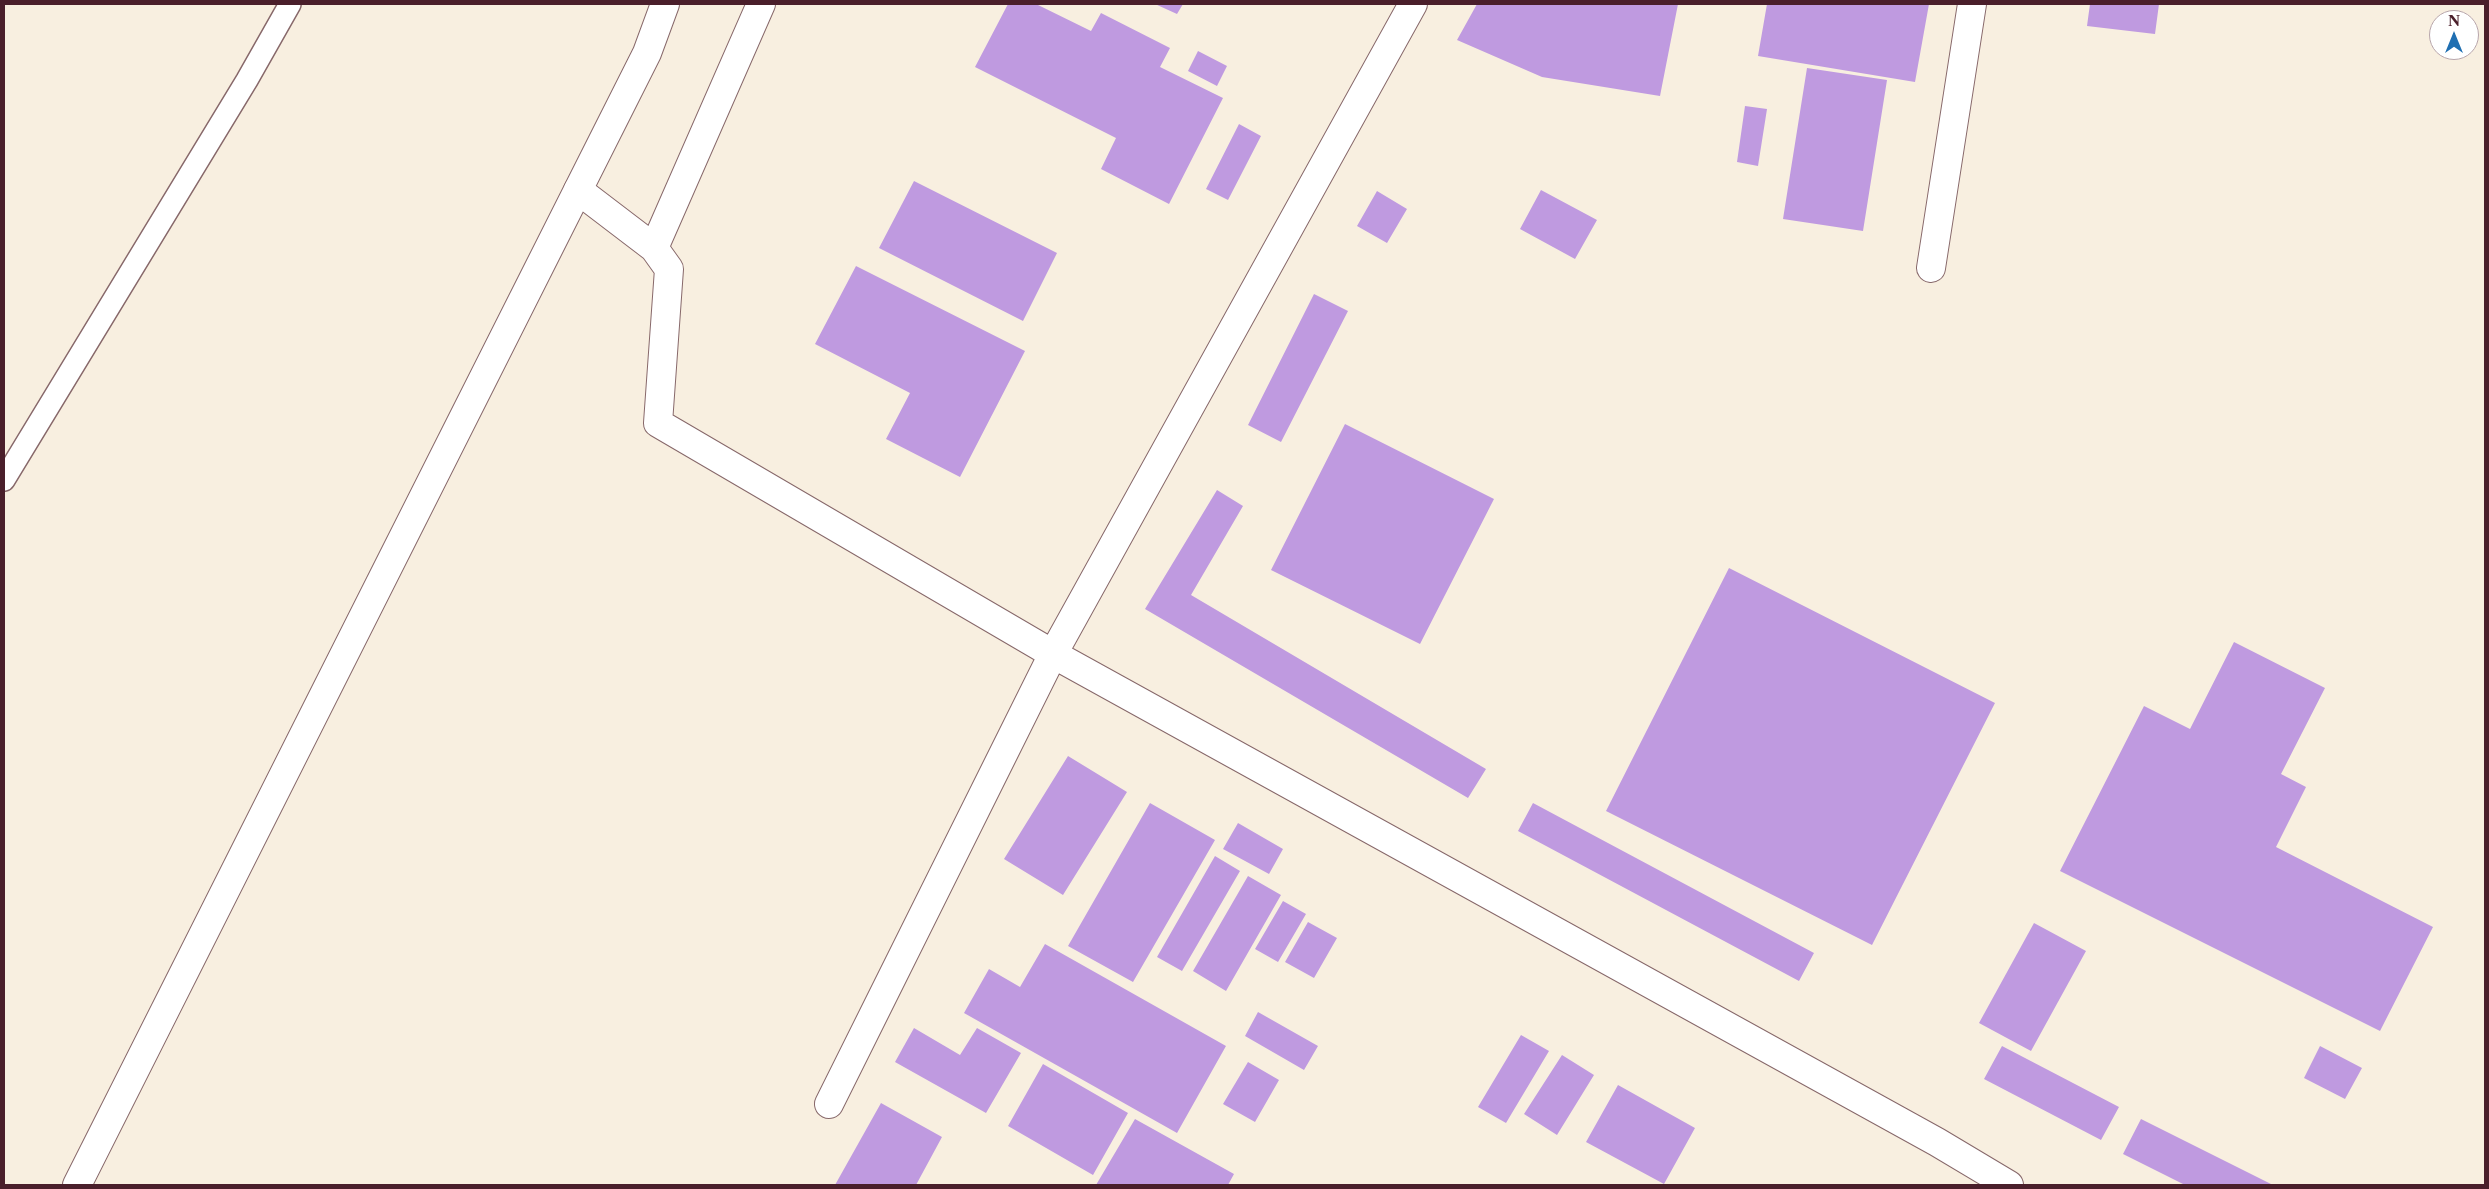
<!DOCTYPE html>
<html>
<head>
<meta charset="utf-8">
<style>
	body { margin:0 }
	#map { position:relative; width:2489px; height:1189px; overflow:hidden; background:#f8efe0; font-family:"Libre Caslon Text",serif }
	canvas { display:block }
	.frame { position:absolute; inset:0; border:5px solid #4a1f2b; pointer-events:none }
	.north { position:absolute; left:2429px; top:10px; width:50px; height:50px; box-sizing:border-box; background:#fff; border:1px solid #b7a5aa; border-radius:50%; rotate:0deg; font-size:14px; font-weight:700; line-height:20px; text-align:center; color:#4a1f2b }
	.north::after { content:''; display:block; margin:auto; width:18px; height:22px; background:#1f6fb2; clip-path:polygon(50% 0,100% 100%,50% 72%,0 100%) }
</style>
</head>
<body>
<div id="map">
<canvas width="2489" height="1189"></canvas>
<div class="frame"></div>
<div class="north">N</div>
</div>
<script>
const g = document.querySelector('canvas').getContext('2d');
g.lineJoin = 'round';
function fillPath(path, color) {
  g.fillStyle = color;
  g.fill(path, 'evenodd');
}
function stroke(path, color, width, dash) {
  g.strokeStyle = color;
  g.lineWidth = width;
  g.lineCap = dash ? 'butt' : 'round';
  g.setLineDash(dash || []);
  g.stroke(path);
}
const building = new Path2D(`
	M1008,4h28l55,27 10,-18 69,35 -10,19 63,31 -54,106 -68,-35 15,-31 -141,-71z
	M1155,4h28l-6,10z
	M1477,4h201l-18,92 -118,-19 -85,-37z
	M1767,4h162l-14,78 -157,-26z
	M2090,4h69l-4,30 -68,-8z
	M1198,51l29,15 -10,20 -29,-15z
	M1807,68l80,12 -24,151 -80,-12z
	M1745,106l22,3 -9,57 -21,-4z
	M1239,124l22,12 -33,64 -22,-11z
	M914,181l143,72 -34,68 -144,-73z
	M1541,190l56,30 -22,39 -55,-30z
	M1377,191l30,18 -20,34 -30,-17z
	M856,266l169,85 -65,126 -74,-38 24,-46 -95,-49z
	M1314,294l34,17 -67,131 -33,-17z
	M1345,424l149,75 -74,145 -149,-74z
	M1217,490l26,16 -52,89 295,174 -18,29 -323,-189z
	M1729,568l266,135 -123,242 -266,-134z
	M2234,642l91,46 -44,86 25,13 -30,60 157,80 -53,104 -320,-160 84,-165 46,23z
	M1068,756l59,36 -64,103 -59,-36z
	M1150,803l65,37 -82,142 -65,-36z
	M1533,803l281,150 -15,28 -281,-150z
	M1238,823l45,26 -14,25 -46,-25z
	M1215,856l25,15 -58,100 -25,-14z
	M1248,876l33,19 -55,96 -33,-20z
	M1283,901l23,13 -28,48 -23,-13z
	M1308,922l29,16 -23,40 -29,-16z
	M2034,923l52,28 -55,100 -52,-28z
	M1045,944l181,102 -49,87 -213,-120 25,-44 31,18z
	M1258,1012l60,34 -14,24 -59,-34z
	M914,1028l46,27 17,-27 44,25 -35,60 -91,-51z
	M1521,1035l28,16 -43,72 -28,-16z
	M2002,1046l117,61 -18,33 -117,-61z
	M2320,1046l42,22 -17,31 -41,-21z
	M1562,1055l32,20 -37,60 -33,-21z
	M1248,1062l31,18 -24,42 -32,-18z
	M1043,1064l85,49 -35,62 -85,-49z
	M1618,1085l77,43 -31,56 -78,-42z
	M881,1103l61,34 -26,48h-81z
	M1135,1119l99,55 -6,11h-132z
	M2141,1119l132,66h-88l-62,-31z`);
const lane = new Path2D(`
	M4,480l243,-400 43,-76`);
const street = new Path2D(`
	M578,190l76,58 15,21 -11,154 395,231 884,488 72,43
	M654,248l107,-244
	M1931,268l41,-264
	M829,1104l224,-450 360,-650`);
const secondary = new Path2D(`
	M77,1185l570,-1132 18,-49`);
fillPath(building, '#bf9ae0');
stroke(lane, '#87686a', 24);
stroke(street, '#87686a', 30);
stroke(secondary, '#87686a', 30);
stroke(lane, '#fff', 21);
stroke(street, '#fff', 28);
stroke(secondary, '#fff', 28);
</script>
</body>
</html>
